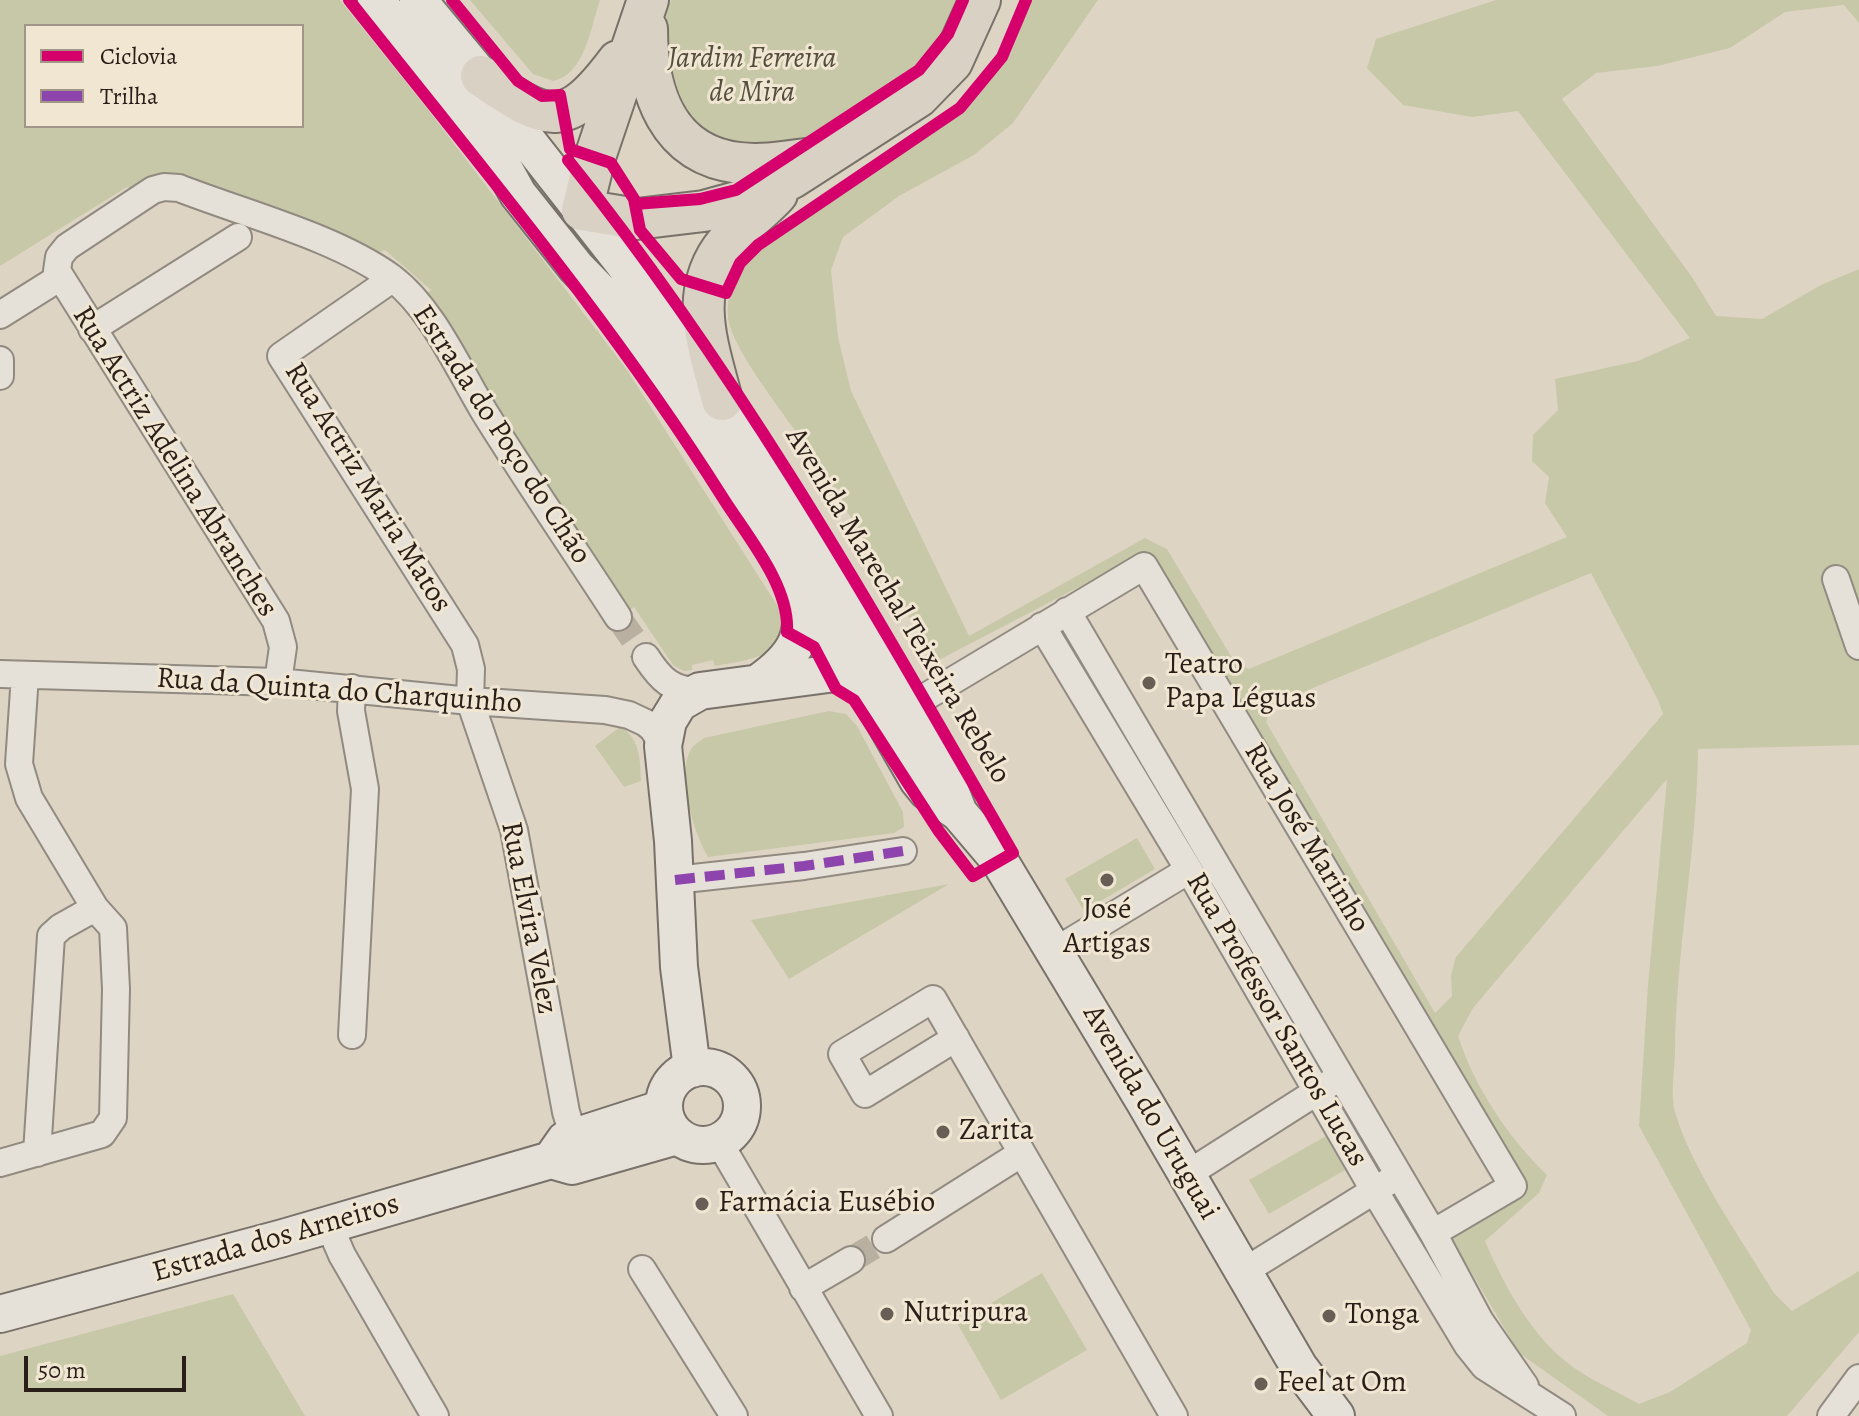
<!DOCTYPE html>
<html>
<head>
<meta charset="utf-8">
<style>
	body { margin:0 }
	#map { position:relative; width:1859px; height:1416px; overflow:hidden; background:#ded4c4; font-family:Alegreya,serif }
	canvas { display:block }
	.legend { position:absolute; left:24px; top:24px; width:280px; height:104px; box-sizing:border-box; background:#f0e6d2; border:2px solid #a19688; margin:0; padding:10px 14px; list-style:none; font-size:24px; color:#2a1e19 }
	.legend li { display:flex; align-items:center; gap:16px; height:40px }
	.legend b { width:40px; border:2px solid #a19688 }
	.scale { position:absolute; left:24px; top:1356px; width:162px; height:36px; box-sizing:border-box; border:4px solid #2a1e19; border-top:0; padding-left:10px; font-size:24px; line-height:28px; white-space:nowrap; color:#2a1e19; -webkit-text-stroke:6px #f0e6d2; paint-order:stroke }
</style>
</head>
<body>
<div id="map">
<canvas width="1859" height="1416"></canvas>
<ul class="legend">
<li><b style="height:10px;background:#d6006c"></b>Ciclovia</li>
<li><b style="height:10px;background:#8e44ad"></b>Trilha</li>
</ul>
<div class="scale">50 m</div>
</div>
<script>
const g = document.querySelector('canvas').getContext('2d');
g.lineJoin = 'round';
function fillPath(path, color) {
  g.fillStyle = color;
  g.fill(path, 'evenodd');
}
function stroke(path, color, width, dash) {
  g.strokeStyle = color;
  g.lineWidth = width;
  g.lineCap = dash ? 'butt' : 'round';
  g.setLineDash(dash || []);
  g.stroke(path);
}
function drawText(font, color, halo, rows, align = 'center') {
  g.font = font + ' Alegreya,serif';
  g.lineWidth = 6;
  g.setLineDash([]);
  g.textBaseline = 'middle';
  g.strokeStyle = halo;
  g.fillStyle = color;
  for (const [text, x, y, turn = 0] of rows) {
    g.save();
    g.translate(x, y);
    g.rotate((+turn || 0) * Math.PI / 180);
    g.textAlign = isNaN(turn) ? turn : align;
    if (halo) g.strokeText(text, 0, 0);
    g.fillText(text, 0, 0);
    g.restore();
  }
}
const green = new Path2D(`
	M0,0h340l89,111 198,259 155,243c11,44 -36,47 -67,53l-2,-6 -21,5v5l-8,1 -11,-6 -39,-58 -8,5 -202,-316 7,-6 -46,-40 -9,3 -112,-45 -129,-18 -8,-3 -127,79zM26,26h276v100h-276z
	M470,0h130c-9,26 -15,75 -47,81l-20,-7z
	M671,0h288l-16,35 -20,25 -134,89 -96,-11 -36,-93z
	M1030,0h68l-85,123 -39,32 -75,41 -56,41 -12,33 7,67 13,54 118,245 176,-98 22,11 68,114 14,6 318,-132 -22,-34 4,-26 -17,-16 1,-26 25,-25 -3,-31 83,-18 52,-23 -172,-227 -46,6 -69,-12 -36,-37 9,-29 120,-39h363v23l-15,-18 -59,7 -55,36 -73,18 -61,7 -34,26 130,178 24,39 46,3 59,-34 38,-16v476l-161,4c-1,102 -22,201 -23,302 0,19 -5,43 0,61 17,58 67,128 99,181l18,18 67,-40v61l-72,84h-179l-89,-63 -69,-117 75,-50 -377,-635 -213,111c-43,-73 -84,-148 -131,-219 -19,-28 -72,-94 -76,-125 -4,-37 25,-62 51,-84l183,-123 49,-58zM1591,573l67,127 5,14 -207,243 -5,18 1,21 -17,17 -169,-291 6,-17zM1667,779l-19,206 -9,141 112,204 -4,13 -77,49 -31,12c-24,-14 -54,-26 -75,-44 -36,-30 -61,-77 -79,-119l54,-48 8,-18c-39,-38 -72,-87 -89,-139l15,-28z
	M829,711l17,3 11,12 46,86 1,15 -10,6 -186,24c-14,-23 -31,-81 -18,-106 3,-6 9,-9 14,-13z
	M621,726c19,15 19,31 20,55l-17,6 -29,-41z
	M1137,838l18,31 -71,42 -19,-32z
	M949,884l-160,95 -38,-59z
	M1326,1136l19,34 -76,44 -20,-34z
	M1042,1273l45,77 -86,50 -44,-77z
	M233,1294l72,122h-305v-60z`);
const streetTunnel = new Path2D(`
	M618,617l28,40
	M851,1260l35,-21`);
const street = new Path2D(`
	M392,279l-111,77 184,289 6,24 -1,32 44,129 52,282 8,26
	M0,315l59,-37
	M92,329l146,-92
	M0,360v16
	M1836,579l23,67
	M1067,611l366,622 47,88 45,65
	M1042,626l147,244 185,320 94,156 16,20 78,50
	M646,657c15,23 26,34 54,34
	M0,674l278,8 192,19 135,9 24,5 17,8 7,6 10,17
	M278,682l5,-35 -7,-26 -219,-350 2,-14 8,-10 86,-57 11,-3 15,1c66,26 157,49 213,90 40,30 67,92 93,135 43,69 89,136 133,204
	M352,688l-1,23 14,78 -13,246
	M907,708l237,-142 369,620 -80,47
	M675,880l129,-14 99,-15
	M1055,951l134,-81
	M956,1038l-91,56 -23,-40 91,-55c81,139 160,278 241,417
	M719,1142l160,274
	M37,1153l14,-217 10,-9 34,-19
	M0,1163l102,-29 11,-16 3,-129 -3,-61 -18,-20 -66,-110 -10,-34 6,-89
	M1186,1175l146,-93
	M329,1225l13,30 93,161
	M886,1239l136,-86
	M642,1269l92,147
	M1243,1272l145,-90
	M803,1288l48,-28
	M1831,1416l28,-38`);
const secondary = new Path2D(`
	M376,0l115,145 27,49 58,73 39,40 39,55 200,306 64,112 9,11 32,22 40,47 145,241 155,266 37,49
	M418,0l63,76 34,49 109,139 98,136 138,221 83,151 16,41
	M758,683c39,-27 51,-50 39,-96
	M664 1106a39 39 0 1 1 78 0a39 39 0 1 1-78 0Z
	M692,1069l-13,-102 -6,-126 -10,-95 5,-25 11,-18 21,-12 128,-17 26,-6 22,5
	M551,1160l14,-20 99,-32
	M0,1314l283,-76 268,-78 21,6 105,-30`);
const primary = new Path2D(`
	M648,0l-53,157 -13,53 55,9 67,-8 51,-14 37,-19 126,-81 34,-35 28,-62
	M647,29c0,62 20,126 92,134 24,3 50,-2 75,-5
	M481,76c68,47 85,54 137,-15
	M722,400c-14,-55 -36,-110 6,-159 14,-17 34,-30 49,-47`);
const quiet = new Path2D(`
	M675,880l129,-14 99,-15`);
const cycleway = new Path2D(`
	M349,0c129,163 263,322 374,498 24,38 67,88 64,134l27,15 22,42 18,11 84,130 35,46 40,-23c-137,-238 -272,-478 -445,-693
	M452,0l66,81 24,15 18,-1 10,54 41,14 23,36 6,31 41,49 45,14 14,-30 18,-18 202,-137 42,-51 24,-57
	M635,204l65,-5 36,-9 183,-120 29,-36 15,-34`);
const markers = [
	[1149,683,8,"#695e55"],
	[1107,880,8,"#695e55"],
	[943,1132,8,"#695e55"],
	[702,1204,8,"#695e55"],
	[887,1314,8,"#695e55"],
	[1329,1316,8,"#695e55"],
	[1261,1384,8,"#695e55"]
];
const parkNames = [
	["Jardim Ferreira",752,60],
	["de Mira",752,94]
];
const streetNames = [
	["Estrada do Poço do Chão",501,435,57],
	["Rua Actriz Adelina Abranches",174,462,58],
	["Rua Actriz Maria Matos",367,488,58],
	["Avenida Marechal Teixeira Rebelo",897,606,59],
	["Rua da Quinta do Charquinho",339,692,4],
	["Rua José Marinho",1306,838,59],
	["Rua Elvira Velez",528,918,79],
	["Rua Professor Santos Lucas",1276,1020,60],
	["Avenida do Uruguai",1150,1113,60],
	["Estrada dos Arneiros",276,1239,-16]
];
const poiNames = [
	["Teatro",1165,666],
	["Papa Léguas",1165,700],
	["José",1107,911,"center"],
	["Artigas",1107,945,"center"],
	["Zarita",959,1132],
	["Farmácia Eusébio",718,1204],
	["Nutripura",903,1314],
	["Tonga",1345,1316],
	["Feel at Om",1277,1384]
];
fillPath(green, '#c7c8a7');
stroke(streetTunnel, '#bab0a2', 26, [26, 13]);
stroke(street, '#918a80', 30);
stroke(secondary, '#787169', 40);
stroke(primary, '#787169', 44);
stroke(street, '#e5e1d8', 26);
stroke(secondary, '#e5e1d8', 36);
stroke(primary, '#d9d1c3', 40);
stroke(quiet, '#8e44ad', 10, [20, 10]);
stroke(cycleway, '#d6006c', 12);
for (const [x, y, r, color] of markers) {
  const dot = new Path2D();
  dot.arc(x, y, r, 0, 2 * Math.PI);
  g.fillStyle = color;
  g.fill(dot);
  stroke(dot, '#f0e6d2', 3);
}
drawText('italic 30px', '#534e3d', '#f0e6d2', parkNames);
drawText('30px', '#2a1e19', '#f0e6d2', streetNames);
drawText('30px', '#2a1e19', '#f0e6d2', poiNames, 'left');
</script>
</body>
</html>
